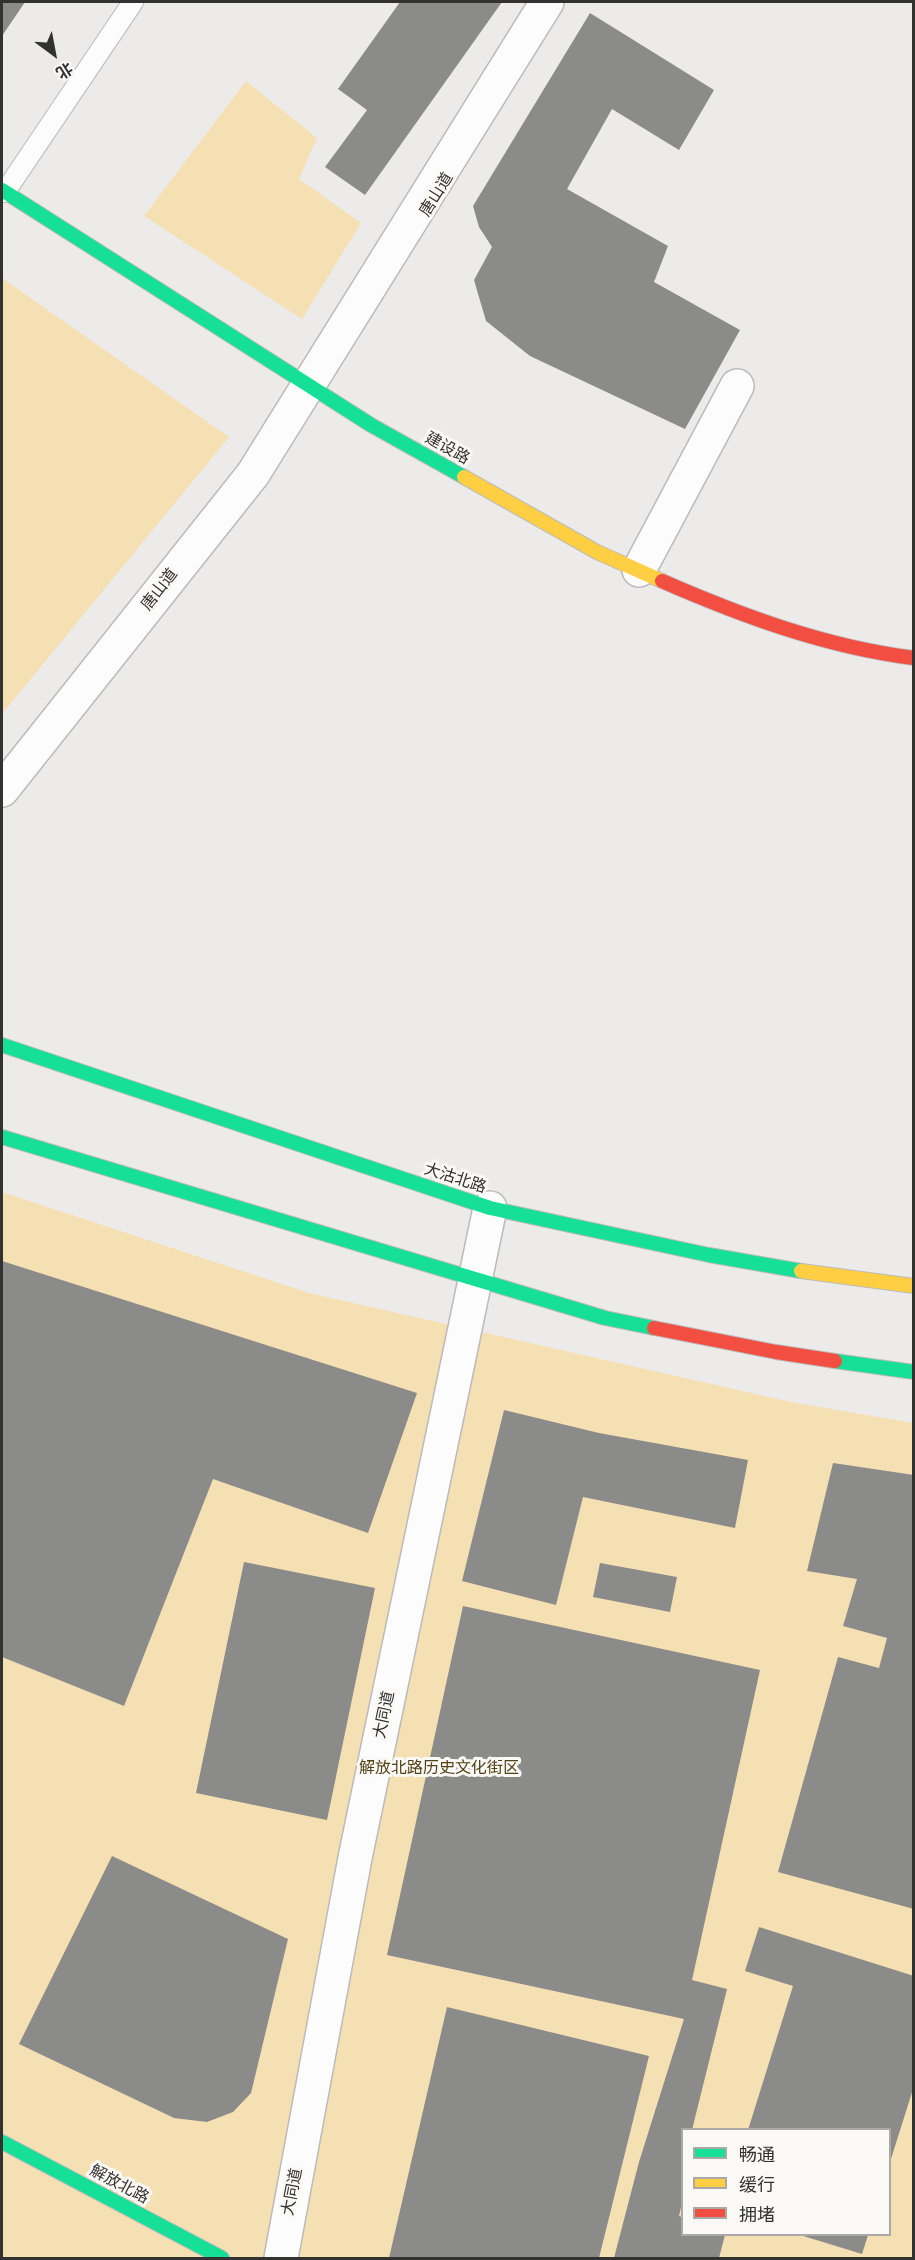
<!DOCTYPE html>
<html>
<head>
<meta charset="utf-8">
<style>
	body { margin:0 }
	#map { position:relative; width:915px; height:2260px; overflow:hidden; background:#ecebea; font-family:"Sofia Sans Condensed","Noto Sans SC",sans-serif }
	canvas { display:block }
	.frame { position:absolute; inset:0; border:3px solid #323230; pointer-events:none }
	.legend { position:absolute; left:681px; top:2128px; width:210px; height:108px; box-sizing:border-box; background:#faf9f6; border:2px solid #aaa9a7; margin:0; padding:8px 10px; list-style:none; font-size:18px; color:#323230 }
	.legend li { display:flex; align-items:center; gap:12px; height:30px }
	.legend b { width:30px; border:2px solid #aaa9a7 }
	.north { position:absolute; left:24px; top:24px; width:60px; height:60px; -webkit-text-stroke:4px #faf9f6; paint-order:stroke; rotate:148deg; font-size:16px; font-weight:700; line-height:24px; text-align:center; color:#323230 }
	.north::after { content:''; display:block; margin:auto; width:21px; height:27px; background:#323230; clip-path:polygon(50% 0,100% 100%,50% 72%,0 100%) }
</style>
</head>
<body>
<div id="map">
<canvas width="915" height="2260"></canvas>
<div class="frame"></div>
<ul class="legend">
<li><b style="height:8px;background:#16e098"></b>畅通</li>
<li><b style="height:8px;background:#ffcf43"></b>缓行</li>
<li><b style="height:8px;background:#f24e42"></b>拥堵</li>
</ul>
<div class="north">北</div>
</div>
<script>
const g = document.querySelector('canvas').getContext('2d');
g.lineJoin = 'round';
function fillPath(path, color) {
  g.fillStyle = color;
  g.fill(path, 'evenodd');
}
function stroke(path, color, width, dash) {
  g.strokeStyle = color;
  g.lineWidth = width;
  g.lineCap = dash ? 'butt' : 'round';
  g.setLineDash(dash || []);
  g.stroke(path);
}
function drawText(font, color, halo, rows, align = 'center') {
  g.font = font + ' "Sofia Sans Condensed","Noto Sans SC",sans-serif';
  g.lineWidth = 6;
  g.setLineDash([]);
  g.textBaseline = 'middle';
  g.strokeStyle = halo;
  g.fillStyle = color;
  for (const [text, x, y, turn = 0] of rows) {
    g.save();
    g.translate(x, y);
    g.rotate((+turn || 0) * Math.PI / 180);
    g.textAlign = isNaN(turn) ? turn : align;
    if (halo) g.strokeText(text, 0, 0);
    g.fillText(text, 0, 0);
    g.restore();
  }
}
const green = new Path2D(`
	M246,81l71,57 -18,41 62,44 -59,96 -158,-103z
	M2,278l227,159 -227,277z
	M2,1192l307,101 482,109 122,21v835h-911zM682,2130h208v104h-208z`);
const building = new Path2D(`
	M2,2h23l-23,34z
	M400,2h102l-137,193 -40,-28 42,-57 -29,-21z
	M590,13l124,77 -35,60 -67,-41 -45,80 101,57 -14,36 86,48 -55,99 -155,-73 -44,-35 -12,-41 18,-33 -13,-20 -6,-21z
	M2,1261l415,132 -49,140 -155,-54 -89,227 -122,-49z
	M504,1410l95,23 149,27 -13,68 -152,-31 -27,108 -94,-24z
	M833,1463l81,12v434l-136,-37 60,-215 41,11 8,-30 -44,-12 14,-47 -50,-8z
	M244,1562l131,26 -48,232 -131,-27z
	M600,1563l77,14 -7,35 -77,-15z
	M463,1606l297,64 -68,310 35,9 -35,141h-10v73l-3,13 3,1v18h43l-6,23h-105l25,-96 45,-143 -297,-64z
	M112,1856l176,83 -37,154 -18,19 -26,10 -33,-4 -155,-74z
	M759,1927l155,49v110l-24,76v-32h-142l45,-144 -48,-15z
	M447,2007l202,49 -50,202h-210z
	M800,2235h68l-6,19z`);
const lane = new Path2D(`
	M5,192l128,-190`);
const street = new Path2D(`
	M639,570l98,-184
	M2,790l251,-316 294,-472
	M281,2258l74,-400 135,-650`);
const fast = new Path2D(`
	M2,190l369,235 93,52
	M2,1045l488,163 219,47 92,16
	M2,1137l603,181 49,10
	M835,1361l79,11
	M2,2142l220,116`);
const slow = new Path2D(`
	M464,477l133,75 65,29
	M801,1271l113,15`);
const jam = new Path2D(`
	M662,581c80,35 164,66 252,77
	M654,1328l122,24 59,9`);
const streetNames = [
	["唐山道",437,195,-58],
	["建设路",447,449,29],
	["唐山道",160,590,-52],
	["大沽北路",455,1179,18],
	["大同道",385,1715,-78],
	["解放北路",119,2185,28],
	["大同道",293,2192,-79]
];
const parkNames = [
	["解放北路历史文化街区",439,1769]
];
fillPath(green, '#f5e0b3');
fillPath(building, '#8b8b8a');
stroke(lane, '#bcbbba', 22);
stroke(street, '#bcbbba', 36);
stroke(fast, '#bcbbba', 16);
stroke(slow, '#bcbbba', 16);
stroke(jam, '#bcbbba', 16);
stroke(lane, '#fcfcfc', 20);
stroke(street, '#fcfcfc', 33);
stroke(fast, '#16e098', 14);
stroke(slow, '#ffcf43', 14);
stroke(jam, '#f24e42', 14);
drawText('16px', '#323230', '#faf9f6', streetNames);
drawText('16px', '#544117', '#faf9f6', parkNames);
</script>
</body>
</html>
